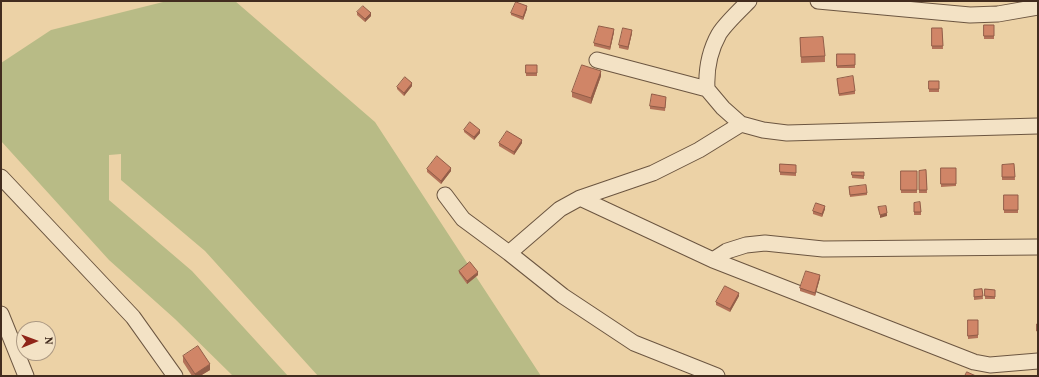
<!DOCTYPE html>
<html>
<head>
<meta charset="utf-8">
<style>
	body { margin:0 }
	#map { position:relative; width:1039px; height:377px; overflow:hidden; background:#ecd2a6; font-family:Vollkorn,serif }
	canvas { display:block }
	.frame { position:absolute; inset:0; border:2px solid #422c1f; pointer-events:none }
	.north { position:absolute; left:16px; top:321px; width:40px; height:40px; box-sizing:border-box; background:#f3e2c5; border:1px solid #ac9983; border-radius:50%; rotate:89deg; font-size:11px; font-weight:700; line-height:16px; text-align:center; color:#422c1f }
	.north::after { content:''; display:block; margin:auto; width:14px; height:18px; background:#8f2418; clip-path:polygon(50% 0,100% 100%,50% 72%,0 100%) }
</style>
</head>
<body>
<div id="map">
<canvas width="1039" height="377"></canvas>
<div class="frame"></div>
<div class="north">N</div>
</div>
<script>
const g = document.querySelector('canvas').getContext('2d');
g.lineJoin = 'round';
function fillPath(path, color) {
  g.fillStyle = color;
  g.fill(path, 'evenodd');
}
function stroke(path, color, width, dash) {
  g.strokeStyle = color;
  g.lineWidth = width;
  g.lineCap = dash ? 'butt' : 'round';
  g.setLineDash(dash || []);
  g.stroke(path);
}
const green = new Path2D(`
	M167,1h68l140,121 166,254h-223l-113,-125 -84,-71v-26l-12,1v45l83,71 96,105h-55l-58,-57 -66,-59 -108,-119v-78l50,-33z`);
const minor = new Path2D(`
	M818,1l152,14 28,-1 40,-7
	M597,60l110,29 16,19 18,16 22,6 24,3 251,-7
	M707,89c-1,-19 3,-39 12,-55 6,-10 21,-24 30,-33
	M1,177l132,140 42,59
	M445,195l18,24 46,34 54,43 71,47 83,33
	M580,198l133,62 261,102 16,3 48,-4
	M509,253l51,-44 20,-11 73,-25 46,-23 42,-26
	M713,260l14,-9 19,-6 19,-2 58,6 215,-2
	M1,314l25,62`);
const wall = new Path2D(`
	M527,9l-4,11 -12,-5v-2z
	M357,12l14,4 -6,6 -8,-7z
	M984,25h10v14h-10z
	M932,28h10l1,21h-11z
	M614,32l-4,18 -16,-4v-3z
	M632,33l-4,17 -9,-2v-3z
	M800,38l25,18v6l-24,1z
	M837,54h18v14h-18z
	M526,65h11v11h-11z
	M601,76l-10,28 -19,-7v-5z
	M837,79l18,12v3l-16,2z
	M929,81h10v11h-10z
	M412,86l-8,10 -7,-7v-2z
	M666,99l-1,12 -15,-2v-3z
	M464,130l16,3 -6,7 -10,-8z
	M499,143h23l-8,12 -15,-9z
	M780,164l16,1v11l-16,-1z
	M1014,164l1,16h-13v-15z
	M941,168h15v18l-15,1z
	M427,169l24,2 -10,13 -14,-12z
	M926,170l1,23h-8v-22z
	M901,171h16v22h-16z
	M852,172h12v7l-12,-1z
	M849,187l18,6v2l-17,2z
	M1004,195h14v18h-14z
	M914,203l7,9v3h-7z
	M825,209l-3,8 -9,-3v-3z
	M459,271l19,4 -11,9 -8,-11z
	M820,278l-5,18 -15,-5v-3z
	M982,289l1,10 -9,1v-10z
	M985,289l10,1v9h-10z
	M739,296l-9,16 -14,-7v-3z
	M968,320h10v18l-10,1z
	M183,356l27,14 -10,6h-8l-9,-14z`);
const shadedWall = new Path2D(`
	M527,6v3l-4,11v-3z
	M371,13v3l-6,6v-3z
	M614,29v3l-4,18v-3z
	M632,30v3l-4,17v-3z
	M601,71v5l-10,28v-6z
	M412,83v3l-8,10v-3z
	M480,130v3l-6,7v-3z
	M522,140v3l-8,12v-3z
	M451,168v3l-10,13v-3z
	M825,206v3l-3,8v-3z
	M887,213v3l-7,2v-3z
	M478,272v3l-11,9v-3z
	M820,275v3l-5,18v-3z
	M739,293v3l-9,16v-3z
	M210,364v6l-10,6h-5v-2z`);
const building = new Path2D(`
	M516,2l11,4 -4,11 -12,-4z
	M363,6l8,7 -6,6 -8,-7z
	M984,25h10v11h-10z
	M599,26l15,3 -4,18 -16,-4z
	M623,28l9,2 -4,17 -9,-2z
	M932,28h10l1,18h-11z
	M823,37l2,19 -24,1 -1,-19z
	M837,54h18v11l-18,1z
	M526,65h11v8h-11z
	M582,65l19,6 -10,27 -19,-6z
	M853,76l2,15 -16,3 -2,-15z
	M405,77l7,6 -8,10 -7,-6z
	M929,81h10v8h-10z
	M652,94l14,3 -1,11 -15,-2z
	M470,122l10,8 -6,7 -10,-7z
	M507,131l15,9 -8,12 -15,-9z
	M437,156l14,12 -10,13 -14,-12z
	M780,164l16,1v8l-16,-1z
	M1014,164l1,13h-13v-12z
	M941,168h15v16h-15z
	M926,170l1,20h-8v-19z
	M901,171h16v19h-16z
	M852,172h12v4l-12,-1z
	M866,185l1,8 -17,2 -1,-8z
	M1004,195h14v15h-14z
	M920,202l1,10h-7v-9z
	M816,203l9,3 -3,8 -9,-3z
	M886,206l1,7 -7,2 -2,-8z
	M470,262l8,10 -11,9 -8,-10z
	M806,271l14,4 -5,18 -15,-5z
	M725,286l14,7 -9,16 -14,-7z
	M982,289l1,7 -9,1v-7z
	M985,289l10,1v7l-10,-1z
	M968,320h10v15l-10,1z
	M1037,324h1v7h-1z
	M198,346l12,18 -15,10 -12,-18z
	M967,372l9,4h-11z`);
fillPath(green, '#b8bb86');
stroke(minor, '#6c5641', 17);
stroke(minor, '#f3e2c5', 15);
fillPath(wall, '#b37259');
fillPath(shadedWall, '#925d48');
fillPath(building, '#d08567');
stroke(building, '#925d48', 1);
</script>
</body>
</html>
